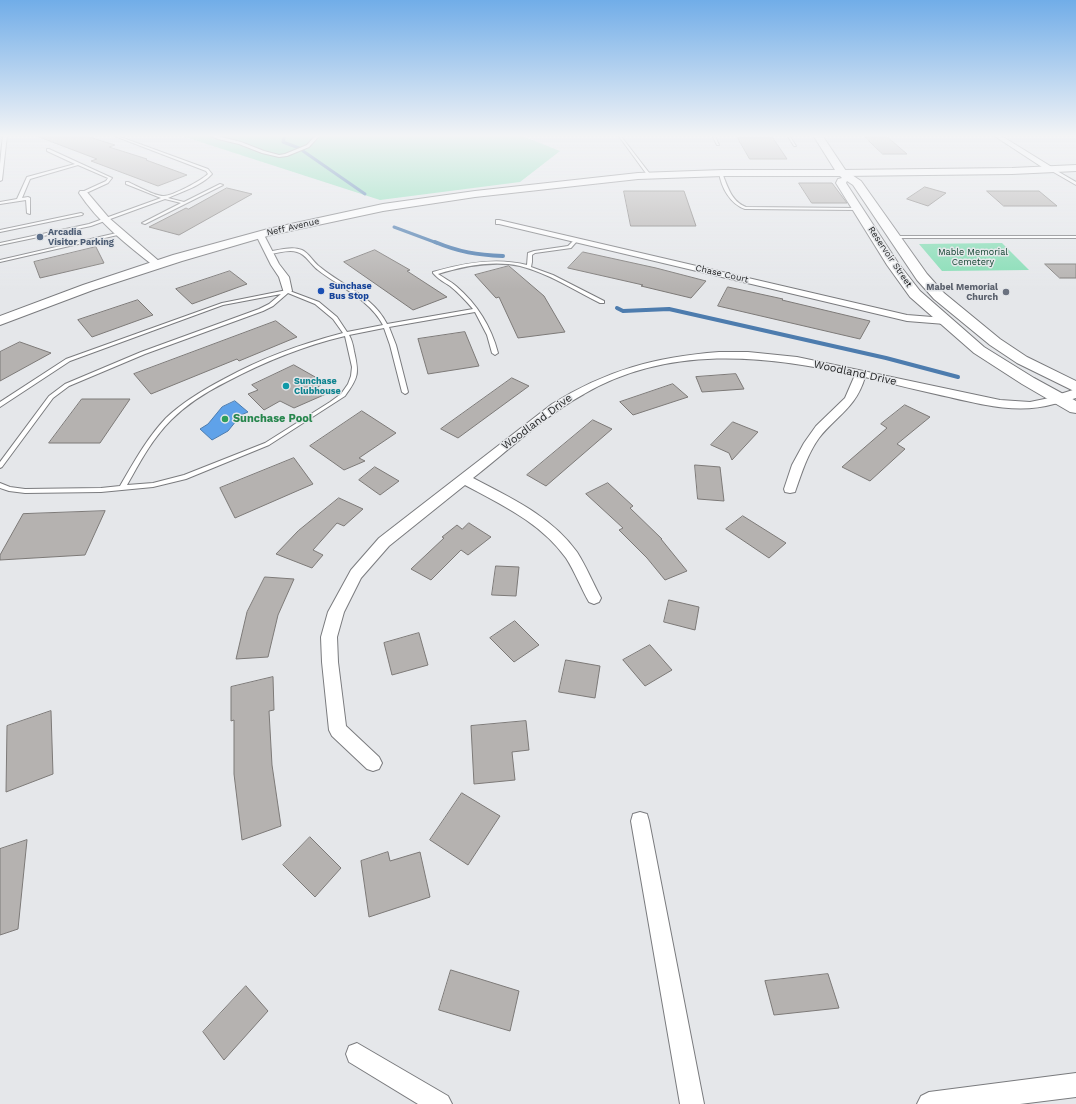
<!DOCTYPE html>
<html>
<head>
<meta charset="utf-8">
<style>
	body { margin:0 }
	canvas { display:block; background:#e5e7ea }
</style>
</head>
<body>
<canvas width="1076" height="1104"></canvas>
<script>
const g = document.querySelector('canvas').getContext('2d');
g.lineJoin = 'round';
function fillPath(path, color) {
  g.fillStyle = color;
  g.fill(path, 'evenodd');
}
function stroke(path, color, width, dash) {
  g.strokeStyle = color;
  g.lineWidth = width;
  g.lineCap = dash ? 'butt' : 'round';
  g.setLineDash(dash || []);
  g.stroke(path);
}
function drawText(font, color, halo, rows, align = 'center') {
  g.font = font + ' "Work Sans",sans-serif';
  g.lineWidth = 3;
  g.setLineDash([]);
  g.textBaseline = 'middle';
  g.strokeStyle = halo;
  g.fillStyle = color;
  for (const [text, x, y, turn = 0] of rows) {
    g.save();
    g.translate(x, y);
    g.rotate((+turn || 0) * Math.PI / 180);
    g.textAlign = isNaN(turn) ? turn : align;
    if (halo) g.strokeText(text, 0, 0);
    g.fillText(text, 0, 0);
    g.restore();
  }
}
const green = new Path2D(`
	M179,135h341l40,16 -40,31 -140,18z
	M1002,243l27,27 -87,1 -23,-27z`);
const water = new Path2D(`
	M235,401l13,11 -7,3 -13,16 -16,9 -12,-11 8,-5 14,-17z`);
const streamFar1 = new Path2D(`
	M285,135l-2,7 16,6
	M303,151l62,43
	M394,227l43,16`);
const stream = new Path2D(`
	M435,242c24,10 42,13 68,14
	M617,308l6,3 46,-2 217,49 72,19`);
const building = new Path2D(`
	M40,135h43l32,10 -6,2 38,12 -1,1 41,15 -29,11 -67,-25 6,-2 -58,-22z
	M863,135h22l22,19h-24z
	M738,138h35l14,21h-37z
	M799,183h33l15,20h-35z
	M925,187l21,6 -18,13 -21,-7z
	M227,188l25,6 -73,41 -30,-8 37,-19 2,1z
	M624,191h60l12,35h-65z
	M987,191h52l18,15h-53z
	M96,247l8,16 -64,15 -6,-16z
	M375,250l35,20 -3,1 40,26 -34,13 -69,-48z
	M583,252l73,16 50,13 -15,17 -50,-12 2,-1 -75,-17z
	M1045,264h31v14h-16z
	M509,266l35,30 21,36 -47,6 -19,-41 -3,1 -21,-23z
	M230,271l17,13 -55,20 -16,-15z
	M728,287l55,12 -1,1 88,21 -10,18 -142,-33z
	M138,300l15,15 -61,22 -14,-17z
	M276,321l21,16 -58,24 -2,-2 -86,35 -17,-20z
	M465,332l14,34 -51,8 -10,-35z
	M20,342l31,11 -51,28v-29z
	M294,365l30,17 -7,6 9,6 -32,14 -14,-7 -16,9 -16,-16 10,-4 -6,-5z
	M736,374l8,15 -42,3 -6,-15z
	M512,378l17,8 -71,52 -17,-9z
	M673,384l15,13 -55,18 -13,-13z
	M82,399h48l-30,44h-51z
	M905,405l25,12 -33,27 8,5 -35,32 -28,-14 45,-39 -6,-4z
	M362,411l34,22 -37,25 6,3 -21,9 -34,-24z
	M593,420l19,9 -66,57 -19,-11z
	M733,422l25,10 -26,28 -3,-7 -18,-8z
	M294,458l19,26 -78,34 -15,-30z
	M695,465l25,2 4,34 -26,-2z
	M375,467l24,14 -19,14 -21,-15z
	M608,483l25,23 -3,2 32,31h-1l26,32 -22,9 -18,-22 -28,-28 4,-2 -37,-34z
	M339,498l24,11 -19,17 -7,-3 -24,27 10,5 -11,13 -36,-14 22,-23z
	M105,511l-20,44 -85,5v-5l23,-41z
	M743,516l43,27 -17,15 -43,-29z
	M469,523l22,14 -23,18 -7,-5 -30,30 -20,-11 33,-31 -2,-1 15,-12 5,4z
	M496,566l23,1 -3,29 -24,-1z
	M265,577l29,2 -16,36 -10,42 -32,2 11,-47z
	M669,600l30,7 -4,23 -31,-8z
	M515,621l24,24 -25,17 -24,-24z
	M419,633l9,32 -36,10 -8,-32z
	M650,645l22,25 -27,16 -22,-26z
	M566,660l34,6 -5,32 -36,-6z
	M273,677l1,33 -5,1 3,54 9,61 -39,14 -8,-66v-54l-3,1v-34z
	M51,711l2,63 -47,18 1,-66z
	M526,721l3,29 -17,2 3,28 -41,4 -3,-58z
	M462,793l38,23 -32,49 -38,-25z
	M310,837l31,31 -26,29 -32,-32z
	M27,840l-9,89 -18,6v-86z
	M388,852l2,9 30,-9 10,45 -61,20 -8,-56z
	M451,970l68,21 -9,40 -71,-21z
	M828,974l11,34 -65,7 -9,-34z
	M246,986l22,25 -44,49 -21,-28z`);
const service = new Path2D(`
	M3,135h4l-5,45 -2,1v-17z
	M112,135h3l93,34 4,5c-11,12 -29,17 -44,24l16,4 36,-18 3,1 -78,39 -3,-1 39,-20 -16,-4 -74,27 -91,19v-2l89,-19 72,-26 -35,-14v-2h2c9,4 27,14 35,14 8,1 39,-16 45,-22l-2,-3z
	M209,135h4l28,7 23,9 15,4 6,-1 22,-9 9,-10h4l-11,12 -22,9 -8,1 -17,-4 -23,-9 -21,-5z
	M618,135h2l30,39v2h-2z
	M712,135h3v1l4,9h-2z
	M787,135h2l7,11h-2z
	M47,149h2l63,29 -4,5 -24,11h-2v-2l24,-11 2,-3 -30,-13 -48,14 -8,19 6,-1 2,1v16l-3,-1 -1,-13 -26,4v-2l17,-3 10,-22 48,-13 -28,-13z
	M1050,168h2l24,14v3l-26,-15z
	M719,172l3,1c6,14 9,28 24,34l112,1 2,1 -2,1 -113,-1c-15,-5 -24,-22 -26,-37z
	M81,213l2,1 -1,1 -82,17v-2z
	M121,232h1v2l-122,28v-2z
	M893,236h183v2h-183z
	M575,239l3,1 -7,8 -36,5 -3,2v7l-1,5 22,8 51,26v2h-4c-26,-13 -52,-30 -80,-37 -27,-6 -56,0 -82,8 6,4 12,7 18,12 21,18 35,40 42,67l-3,2 -3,-2 -5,-18 -12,-23 -86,15 7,18 12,47 -1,1 -2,1 -3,-2 -12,-47 -6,-17 -35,7c3,5 4,10 5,16 5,22 5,26 -9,45l-76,49 -83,34 -33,8 -52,5 -76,1 -16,-2 -9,-3v-5l10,4 15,2 76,-1 19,-2c14,-24 27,-48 46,-68 17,-16 37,-28 58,-39 38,-21 77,-35 119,-46l-10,-14 -18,-15 -27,-11 -15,13 -10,5 -118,43 -76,32 -16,12 -51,69 -2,1v-6l49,-66 16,-12 76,-32 118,-43 10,-5 12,-10 -58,11 -153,56 -70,46v-5l66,-43 156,-56 65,-13 32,12 18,15 10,15 36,-7c-14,-26 -43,-38 -65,-55 -7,-5 -12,-16 -21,-18 -8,-3 -18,1 -27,2l-2,-1v-1c11,-2 24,-6 34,-2 7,3 11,12 18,17 23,19 53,29 67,57l86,-15c-7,-8 -14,-16 -23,-23 -6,-4 -12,-7 -17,-13v-1c30,-9 63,-15 94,-7l1,-12 6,-2 34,-5zM345,336l7,31 -1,9 -3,8 -7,10 -11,8 -65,41 -81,32 -31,8 -26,2c13,-23 25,-46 44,-65 16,-16 35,-28 55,-38 38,-20 77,-36 119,-46z`);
const minor = new Path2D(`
	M993,135h7l55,34 -1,2h-6z
	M80,191h6l23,27 51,44 1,2 -1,2h-6c-27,-21 -56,-44 -75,-73z
	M496,220h3l408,95 38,3 5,3 -5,3 -38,-3 -408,-97h-3z
	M260,232l4,3 15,29 10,13 3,14 -2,2h-6l-5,-16 -8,-12 -15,-30z
	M719,352h29l49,5 203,43 30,2 29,-6 4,1 2,2c-3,4 -7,4 -11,5 -35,10 -71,1 -105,-7 -28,-6 -56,-13 -84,-20 -9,31 -28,38 -46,61 -11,15 -17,34 -23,51l-1,3 -5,1 -5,-1 -1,-3 8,-24 12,-22 12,-17 29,-28 10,-23c-91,-20 -187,-30 -271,19 -40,22 -75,56 -111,84 38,20 78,38 104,74 9,14 16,31 24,46l-2,4 -5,2 -5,-2c-8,-14 -14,-30 -23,-44 -25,-35 -64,-53 -101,-73l-76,61 -28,32 -17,34 -7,25 1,25 8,64 33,31 3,6 -3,6 -6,2 -6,-2 -35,-33 -3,-6 -7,-68 -1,-25 7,-25 23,-42 28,-32 173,-134c55,-34 103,-47 167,-52z
	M640,812l7,2 2,7 55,283h-24l-49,-283 2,-7z
	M357,1043l91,53 4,8h-34l-69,-42 -3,-8 3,-8z
	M1076,1073v24l-56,7h-103l4,-8 8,-4z`);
const tertiary = new Path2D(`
	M1076,165v6l-64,3 -170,2 -5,-3 5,-3 170,-2z
	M1076,389v9l-17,5 -5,-1 -2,-3 2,-3z`);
const secondary = new Path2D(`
	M813,135h9l24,36 15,10 66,93 17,19 56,46 27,18 49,24v11l-59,-29 -27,-18 -56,-46 -17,-19 -64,-95 -6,-4 -1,2 52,80 22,28 64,56 50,31 42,23v12l-6,-1 -48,-28 -48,-31 -64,-56 -23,-32 -51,-82 2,-4 4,-1 -2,-2h-117l-85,3 -163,18 -92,14 -112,24 -89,26 -89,29 -93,35v-9l83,-31 90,-30 95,-26 115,-25 92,-13 163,-18 85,-3h112z`);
const markers = [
	[40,237,4,"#5c6f8a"],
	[321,291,4,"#1a4fb4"],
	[1006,292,4,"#6b7280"],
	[286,386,4,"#0f9aa8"],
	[225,419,4,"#2e9e5b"]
];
const farStreetnames = [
	["Neff Avenue",293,227,-13],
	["Reservoir Street",890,257,56],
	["Chase Court",722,274,13]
];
const farServicenames = [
	["Arcadia",48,232],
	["Visitor Parking",48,242]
];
const farParknames = [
	["Mable Memorial",973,252],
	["Cemetery",973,262]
];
const farTransitnames = [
	["Sunchase",329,286],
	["Bus Stop",329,296]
];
const farWorshipnames = [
	["Mabel Memorial",998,287],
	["Church",998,297]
];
const farCulturenames = [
	["Sunchase",294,381],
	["Clubhouse",294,391]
];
const streetNames = [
	["Woodland Drive",855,373,12],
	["Woodland Drive",537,422,-37]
];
const leisureNames = [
	["Sunchase Pool",233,419]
];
fillPath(green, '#86ddb5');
fillPath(water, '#5fa2e9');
stroke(water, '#4d7cae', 1);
stroke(streamFar1, '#4d7cae', 3);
stroke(stream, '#4d7cae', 4);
fillPath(building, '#b5b2b0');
stroke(building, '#7d7a78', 1);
stroke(service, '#7a7b7e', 2);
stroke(minor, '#7a7b7e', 2);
stroke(tertiary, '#7a7b7e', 2);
stroke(secondary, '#7a7b7e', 2);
fillPath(service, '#fff');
fillPath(minor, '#fff');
fillPath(tertiary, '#fff');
fillPath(secondary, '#fff');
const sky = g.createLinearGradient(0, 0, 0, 289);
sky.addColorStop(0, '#71ade8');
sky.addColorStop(0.47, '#f3f4f6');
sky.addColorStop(1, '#f3f4f600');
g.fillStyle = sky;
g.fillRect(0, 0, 1076, 289);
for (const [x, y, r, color] of markers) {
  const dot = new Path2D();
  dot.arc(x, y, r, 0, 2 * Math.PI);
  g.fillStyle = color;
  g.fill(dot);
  stroke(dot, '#e5e7ea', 1.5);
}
drawText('9px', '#222324', '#e5e7ea', farStreetnames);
drawText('bold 9px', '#4e5e75', '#e5e7ea', farServicenames, 'left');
drawText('9px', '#0d3f2c', '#e5e7ea', farParknames);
drawText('bold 9px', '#164399', '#e5e7ea', farTransitnames, 'left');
drawText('bold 9px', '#5b616d', '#e5e7ea', farWorshipnames, 'right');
drawText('bold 9px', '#0d838f', '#e5e7ea', farCulturenames, 'left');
drawText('11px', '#222324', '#e5e7ea', streetNames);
drawText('bold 11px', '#27864d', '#e5e7ea', leisureNames, 'left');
</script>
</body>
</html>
